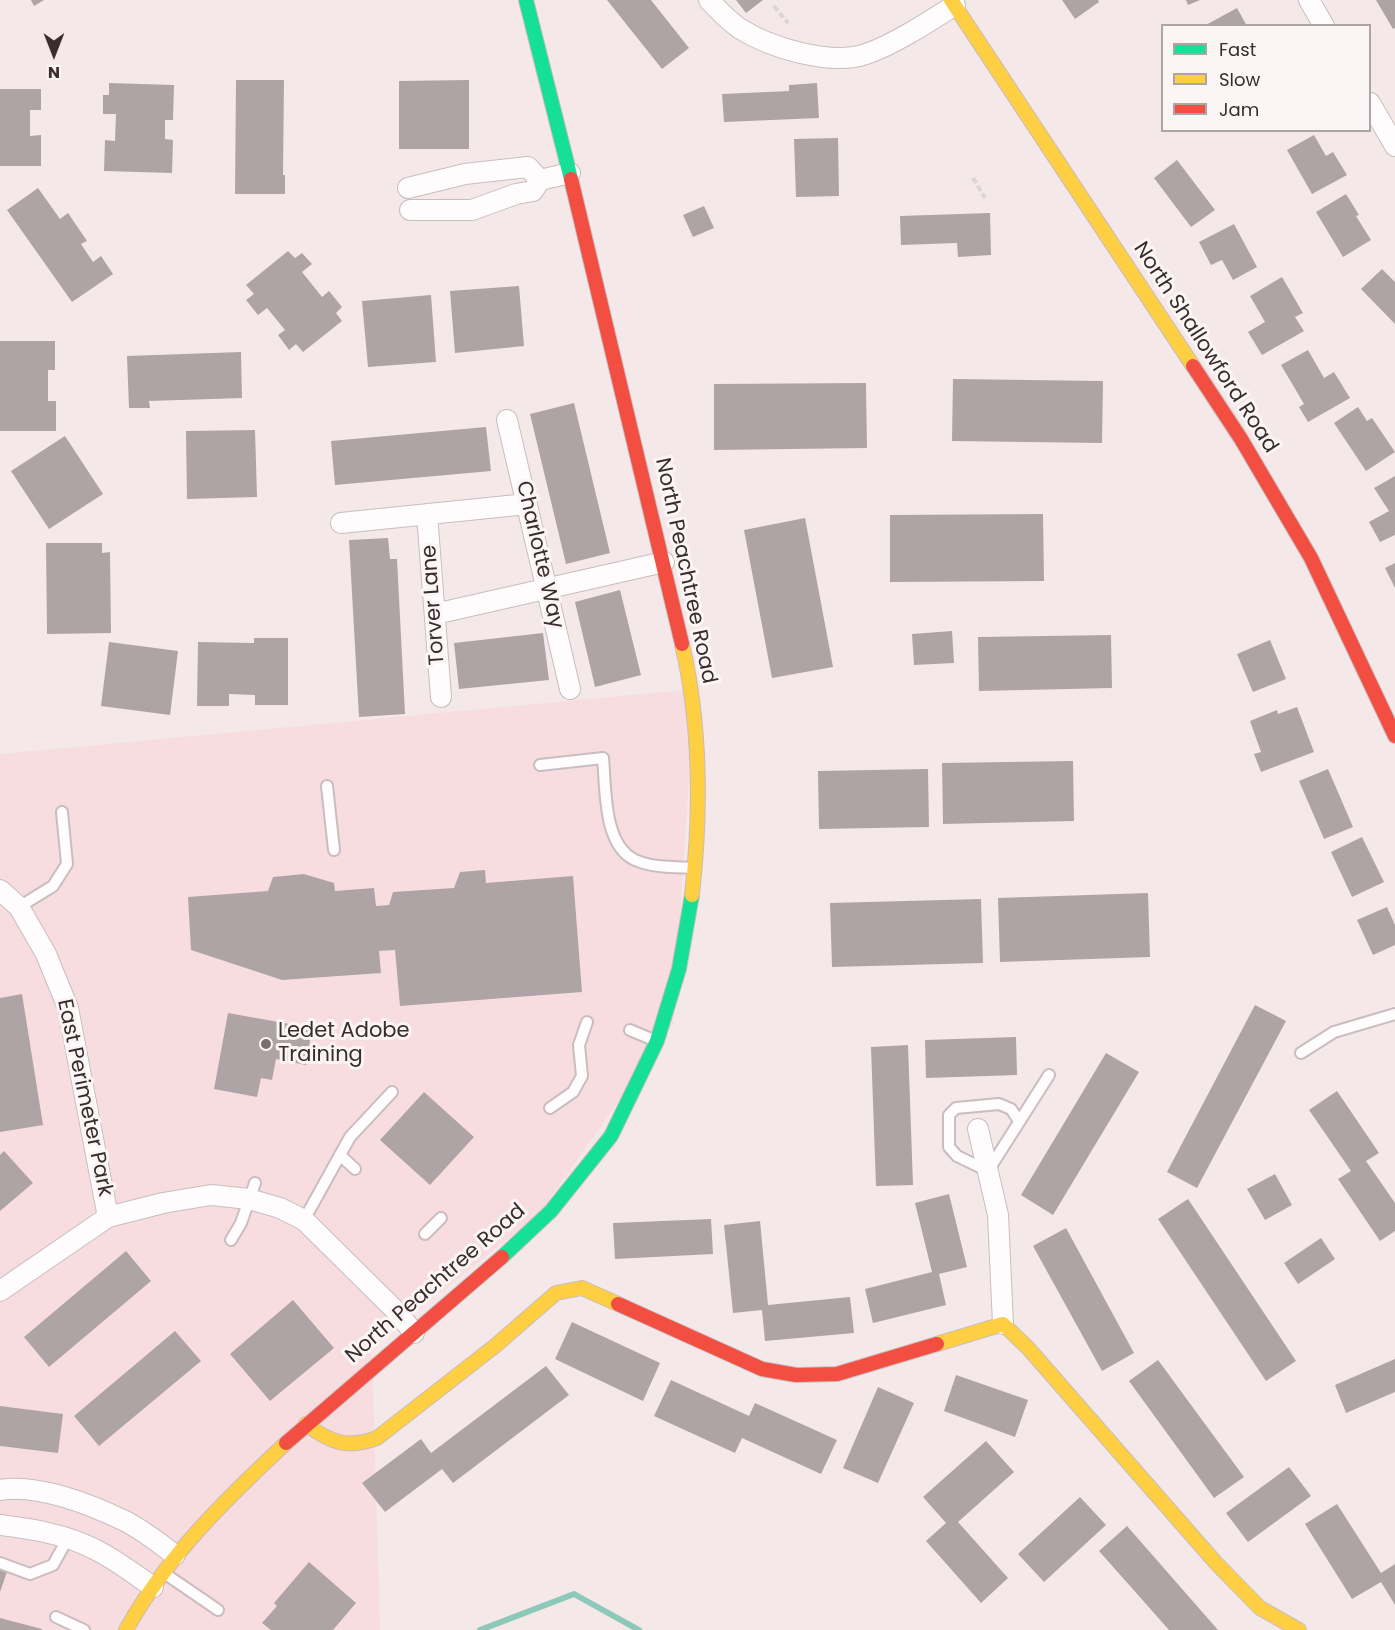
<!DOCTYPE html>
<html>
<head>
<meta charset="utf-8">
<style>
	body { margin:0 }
	#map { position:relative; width:1395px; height:1630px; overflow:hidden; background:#f5e8e9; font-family:Poppins,sans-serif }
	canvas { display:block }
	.legend { position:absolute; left:1161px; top:24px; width:210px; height:108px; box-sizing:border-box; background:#fbf5f5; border:2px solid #ada5a5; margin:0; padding:8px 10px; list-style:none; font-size:18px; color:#382c2e }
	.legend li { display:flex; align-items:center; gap:12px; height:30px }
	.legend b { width:30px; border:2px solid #ada5a5 }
	.north { position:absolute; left:24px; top:24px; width:60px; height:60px; -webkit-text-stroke:4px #fbf5f5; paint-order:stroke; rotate:180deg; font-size:16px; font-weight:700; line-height:24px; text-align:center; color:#382c2e }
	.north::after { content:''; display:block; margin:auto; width:21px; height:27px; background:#382c2e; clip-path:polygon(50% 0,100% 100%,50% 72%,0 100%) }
</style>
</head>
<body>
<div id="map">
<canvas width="1395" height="1630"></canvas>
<ul class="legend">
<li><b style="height:8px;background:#16e098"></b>Fast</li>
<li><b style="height:8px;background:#ffcf43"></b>Slow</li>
<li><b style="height:8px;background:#f24e42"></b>Jam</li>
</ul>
<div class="north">N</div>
</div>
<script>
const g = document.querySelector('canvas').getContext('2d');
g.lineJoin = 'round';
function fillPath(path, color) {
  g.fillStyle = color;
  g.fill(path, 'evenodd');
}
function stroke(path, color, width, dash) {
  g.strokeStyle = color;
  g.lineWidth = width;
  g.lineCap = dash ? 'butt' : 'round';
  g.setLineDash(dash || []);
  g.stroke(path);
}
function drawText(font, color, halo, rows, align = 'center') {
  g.font = font + ' Poppins,sans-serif';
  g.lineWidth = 6;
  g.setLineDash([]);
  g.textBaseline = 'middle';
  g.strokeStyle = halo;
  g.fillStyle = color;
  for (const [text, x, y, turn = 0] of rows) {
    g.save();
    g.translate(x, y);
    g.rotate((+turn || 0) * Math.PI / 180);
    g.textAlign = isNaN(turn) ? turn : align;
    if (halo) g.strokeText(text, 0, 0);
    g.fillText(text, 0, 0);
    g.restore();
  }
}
const built = new Path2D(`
	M695,689l-22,335 -134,190 -167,133 8,283h-380v-876z`);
const stream = new Path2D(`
	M480,1630l94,-36 65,36`);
const building = new Path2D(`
	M31,0h13l-10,6z
	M607,0h44l38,48 -27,21z
	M736,0h27l-17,13z
	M1062,0h36l1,2 -24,17z
	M1186,0h14l-12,5z
	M1376,0h19v28l-2,1z
	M1237,8l10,18h-43z
	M236,80h48l-1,95h2v19h-50z
	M469,80v69h-70v-68z
	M109,83l65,2 -1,35h-8v19l8,1 -1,33 -68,-2 1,-31 10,1 1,-27h-13v-19h6z
	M817,83l2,35 -95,4 -2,-28 67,-3v-6z
	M0,89h41v21h-11v26l11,-1v31h-41z
	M1314,135l12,21 7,-4 14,23 -35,19 -25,-44z
	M838,138l1,58 -43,1 -2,-58z
	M1177,160l38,50 -24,17 -37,-49z
	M38,188l22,31 8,-6 19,28 -6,3 12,18 8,-6 12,18 -41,28 -65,-92z
	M1346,194l13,21 -3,1 15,24 -28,17 -27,-45z
	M704,206l10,22 -21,9 -10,-22z
	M990,213l1,42 -33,2 -1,-14 -56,2 -1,-29z
	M1234,224l23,43 -24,13 -11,-20 -11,5 -12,-23z
	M288,251l7,7 7,-5 10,11 -10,8 20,25 7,-6 13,16 -6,6 6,8 -39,31 -7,-8 -7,6 -11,-15 7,-5 -18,-22 -9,7 -12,-15 8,-6 -8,-9z
	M1382,269l13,13v42l-34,-35z
	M1282,277l21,36 -8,4 9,14 -42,24 -14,-23 17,-10 -15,-26z
	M519,286l5,60 -69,7 -5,-62z
	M431,295l5,67 -68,5 -6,-66z
	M0,341h55v29h-7v31h8v30h-56z
	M1308,350l16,28 10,-6 16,26 -42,24 -9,-15 5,-3 -23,-39z
	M241,352l1,46 -93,3 1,7h-21l-2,-52z
	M953,379l150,2 -1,62 -150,-2z
	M866,383l1,65 -153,2v-66z
	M574,403l36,150 -44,11 -36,-150z
	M1358,407l9,14 5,-3 23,34 -29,19 -32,-48z
	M486,427l5,44 -156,14 -4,-44z
	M255,430l2,67 -70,2 -1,-68z
	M65,436l38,58 -54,35 -38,-58z
	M1395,476v59l-15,7 -11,-20 20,-11 -15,-23z
	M1043,514l1,67 -154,1v-67z
	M805,518l28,149 -61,11 -28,-148z
	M388,538l2,21h7l8,155 -46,3 -10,-177z
	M46,543h56v10l8,-1 1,81 -64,1z
	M1395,563v25l-10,-20z
	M620,590l21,85 -46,12 -20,-85z
	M952,631l2,32 -40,2 -2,-31z
	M543,633l6,47 -90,9 -5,-46z
	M1111,635l1,53 -133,3 -1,-54z
	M254,638h34v67h-33v-10l-26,-1v12h-32l1,-64 56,1z
	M1270,640l16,39 -33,13 -16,-38z
	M109,642l69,9 -8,64 -69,-9z
	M1297,707l17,45 -53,20 -7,-18 7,-2 -11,-31 27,-11 1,4z
	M1073,761l1,60 -131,3 -1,-61z
	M928,769l1,58 -110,2 -1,-58z
	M1328,769l25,58 -29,12 -25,-58z
	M1362,837l22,45 -32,15 -21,-45z
	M485,870l1,13 87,-7 9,116 -182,14 -5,-56 -16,1 2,22 -99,7 -91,-30 -3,-53 80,-6 5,-14 31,-3 30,9 1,8 39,-3 2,18 13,-1 4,-13 61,-4 6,-16z
	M1148,893l2,64 -150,5 -2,-64z
	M981,899l2,64 -151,4 -2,-64z
	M1387,907l8,18v20l-22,10 -16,-35z
	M22,994l21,131 -43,7v-134z
	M1255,1005l31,16 -89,167 -30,-16z
	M228,1013l84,15 -6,37 -30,-6 -4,21 -11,-2 -4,19 -43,-8z
	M1016,1037l1,38 -91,3 -1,-38z
	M908,1045l5,140 -37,1 -5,-139z
	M1106,1053l33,19 -86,143 -32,-20z
	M1337,1091l42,62 -13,8 29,42v28l-15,10 -42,-62 13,-8 -42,-61z
	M424,1092l50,45 -44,48 -50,-45z
	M4,1151l29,32 -33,28v-56z
	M1275,1174l17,31 -27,15 -18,-31z
	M949,1194l18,73 -28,7 7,31 -73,18 -8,-34 67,-17 -17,-69z
	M1188,1199l108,162 -30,20 -108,-162z
	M711,1219l2,35 -98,5 -2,-36z
	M760,1221l8,84 82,-8 4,36 -89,8 -3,-31 -29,3 -9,-88z
	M1066,1228l68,125 -32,18 -69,-125z
	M1321,1238l14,21 -37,25 -14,-21z
	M126,1251l25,30 -102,86 -25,-30z
	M293,1300l41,48 -64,53 -40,-47z
	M572,1322l88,41 -17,38 -88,-42z
	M175,1331l26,30 -102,85 -25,-30z
	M1395,1359v33l-49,21 -11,-28z
	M1158,1360l86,117 -30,21 -85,-117z
	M546,1366l23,29 -116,88 -11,-14 -57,43 -23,-29 59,-44 10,14z
	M956,1375l72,25 -13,37 -71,-26z
	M671,1380l78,36 6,-13 82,37 -16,34 -79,-36 -7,15 -81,-37z
	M878,1387l36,16 -36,80 -35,-15z
	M0,1406l63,8 -5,39 -58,-7z
	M986,1441l28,31 -56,50 50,56 -27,25 -55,-62 20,-18 -23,-26z
	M1289,1467l22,29 -63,46 -22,-29z
	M1080,1497l26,28 -62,57 -26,-28z
	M1337,1504l44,69 14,-9v41l-14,-23 -29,17 -47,-75z
	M1127,1526l91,104h-49l-70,-79z
	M309,1562l47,41 -23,27h-62l-9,-7 15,-17 -3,-3z
	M0,1570l7,2 -7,20z
	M0,1618l42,11v1h-42z`);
const path = new Path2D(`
	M774,6l14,17
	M973,178l12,20`);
const lane = new Path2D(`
	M540,765l63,-7c3,31 0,87 32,102 18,8 41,7 60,8
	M327,786l7,64
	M19,907l34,-21 14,-22 -5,-52
	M630,1030l26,11
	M1301,1053l33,-21 61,-18
	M550,1108l23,-16 9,-16 -3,-31 8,-23
	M1019,1121l-8,-12 -12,-5 -43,4 -7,7v32l8,9 31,15 61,-96
	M340,1155l15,14
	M304,1220l46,-83 42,-45
	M425,1234l16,-16
	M231,1240l10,-17 14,-40
	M0,1563l30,11 23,-9 15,-27
	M164,1573l54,37
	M56,1617l28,13`);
const street = new Path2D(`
	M709,0c9,10 19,20 30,28 31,20 92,38 127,26 27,-9 64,-33 89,-49
	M1309,0l15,26
	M1370,103l25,43
	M408,188l57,-14 63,-7 12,13
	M410,210h62l44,-16 17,-3 7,-11 30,-7
	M507,420l63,269
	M427,514l14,183
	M341,523l186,-19
	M435,614l229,-52
	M0,890l19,17 27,47 22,54 40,209
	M978,1129l20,86 5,109
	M0,1291l108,-74 55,-14 48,-8 38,4 31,9 24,12 93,92 17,21
	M0,1490c37,-7 92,15 125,31 18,9 34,22 50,34
	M0,1525c32,4 65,9 94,24 21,10 40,25 59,38`);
const fast = new Path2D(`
	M526,0l45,179
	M502,1257l49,-46 60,-75 46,-95 22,-72 13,-74`);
const slow = new Path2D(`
	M951,0l242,366
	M682,644c19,81 19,169 10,251
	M937,1344l66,-20 25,24 188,215 44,45 39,22
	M306,1424c25,19 41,25 71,14l118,-92 61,-53 26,-5 36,16
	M126,1630c41,-74 99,-130 160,-187`);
const jam = new Path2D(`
	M571,179l111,465
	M1193,366l48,73 70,119 84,178
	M618,1304l144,65 34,6 41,-1 100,-30
	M286,1443l216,-186`);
const markers = [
	[266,1044,6,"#7a6e6f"]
];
const streetNames = [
	["North Shallowford Road",1205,348,57],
	["Charlotte Way",539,555,77],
	["North Peachtree Road",685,571,78],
	["Torver Lane",434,605,-94],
	["East Perimeter Park",84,1098,78],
	["North Peachtree Road",436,1284,-41]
];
const poiNames = [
	["Ledet Adobe",278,1032],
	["Training",278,1056]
];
fillPath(built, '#f8dde0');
stroke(stream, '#8dc9b8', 6);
fillPath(building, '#afa4a5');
stroke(lane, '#c9bdbf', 14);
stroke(street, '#c9bdbf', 22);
stroke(fast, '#c9bdbf', 16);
stroke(slow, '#c9bdbf', 16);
stroke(jam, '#c9bdbf', 16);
stroke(path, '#dbd6d6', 4, [6, 3]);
stroke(lane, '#fefcfc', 10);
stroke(street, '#fefcfc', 20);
stroke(fast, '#16e098', 14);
stroke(slow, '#ffcf43', 14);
stroke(jam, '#f24e42', 14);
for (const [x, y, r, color] of markers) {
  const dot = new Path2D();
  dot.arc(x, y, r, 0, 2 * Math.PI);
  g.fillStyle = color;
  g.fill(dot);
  stroke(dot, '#fbf5f5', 2);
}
drawText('21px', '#382c2e', '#fbf5f5', streetNames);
drawText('21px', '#382c2e', '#fbf5f5', poiNames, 'left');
</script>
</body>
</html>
